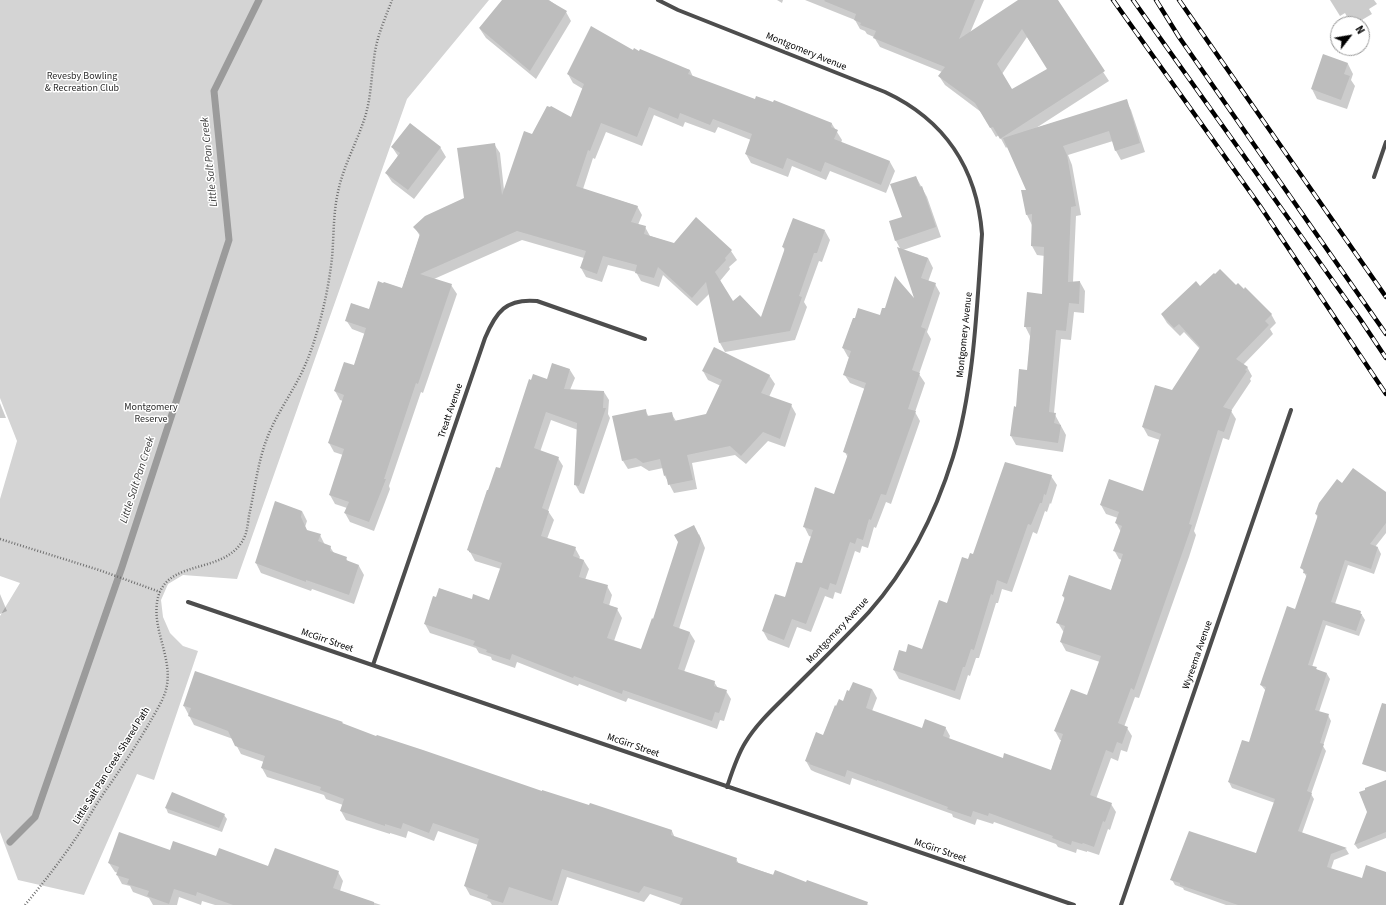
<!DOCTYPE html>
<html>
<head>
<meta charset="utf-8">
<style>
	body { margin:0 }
	#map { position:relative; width:1386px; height:905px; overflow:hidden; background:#fff; font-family:"Source Sans 3",sans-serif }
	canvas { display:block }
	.north { position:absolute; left:1330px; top:16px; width:40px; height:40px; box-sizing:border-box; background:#fff; border:1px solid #999; border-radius:50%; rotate:59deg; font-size:11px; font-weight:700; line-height:16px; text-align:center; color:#000 }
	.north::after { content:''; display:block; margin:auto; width:14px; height:18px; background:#000; clip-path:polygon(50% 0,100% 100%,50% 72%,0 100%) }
</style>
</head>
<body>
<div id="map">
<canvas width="1386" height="905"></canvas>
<div class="north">N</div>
</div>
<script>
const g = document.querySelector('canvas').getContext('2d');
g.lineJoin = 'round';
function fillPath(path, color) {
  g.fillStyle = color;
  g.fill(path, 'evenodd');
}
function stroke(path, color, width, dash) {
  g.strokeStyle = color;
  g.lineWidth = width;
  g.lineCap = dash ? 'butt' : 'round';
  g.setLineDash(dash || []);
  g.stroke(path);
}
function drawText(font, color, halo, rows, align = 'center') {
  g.font = font + ' "Source Sans 3",sans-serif';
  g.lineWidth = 3;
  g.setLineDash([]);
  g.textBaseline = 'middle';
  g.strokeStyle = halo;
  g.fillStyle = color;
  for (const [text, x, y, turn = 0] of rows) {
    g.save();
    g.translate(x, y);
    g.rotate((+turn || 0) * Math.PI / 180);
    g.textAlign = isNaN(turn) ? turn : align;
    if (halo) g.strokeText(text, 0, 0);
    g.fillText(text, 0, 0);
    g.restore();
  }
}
const green = new Path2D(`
	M0,0h489l-82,99 -170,480 -54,-4 -15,9 -7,16 2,17 7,16 13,13 15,5 -44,129 -17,-6 -53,121 -66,-15 -18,-48v-216l20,-33 -20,-7v-77l17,-58 -17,-43z`);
const shadow = new Path2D(`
	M504,0h45l17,12 5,9 -35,58 -50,-41 -6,-9z
	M777,0h6l-1,3z
	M805,0h179l-14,33 50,-33h36l53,81 -73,47 90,-27 5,9 14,42 -24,8 -5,-9 -3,-10 -45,14 4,10 9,50 -5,1 -3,66h7l5,9 -1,22 -10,-1 -3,28 -10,-1 -7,74 12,22 -3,17 -47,-7 -5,-9 6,-28 11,-37 2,-35 -5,-10 18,-31 2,-39 -8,-1 -5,-9v-21l-5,-10 1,-25 -20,-44 -2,2 -7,-13 -3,2 -15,-25 -36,-27 -6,-9 3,-4 -62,-25 -6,-10 -7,-3 -2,-3 -5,-2 -5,-9zM1027,37l21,32 -36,21 -10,-16z
	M1330,0h44l3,4 -8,5 3,5 -17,10h-4l-6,-11 -5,3z
	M633,52l57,18 3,7 63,23 76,24 10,16 -1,3 49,19 5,9 -9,22 -56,-22 -4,9 -34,-14 -4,11 -37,-14 -5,-9 5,-14 -33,-13 -3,6 -30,-11 -2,5 -29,-12 -12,31 -36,-14 -11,27 -2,-1 -10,31 54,17 5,9 -4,10 7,2 5,9 24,8 57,7 6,9 -8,7 1,2 -10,12 13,22 28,16 24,-68 -2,-4 42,-16 5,9 -8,22 -3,-1 -15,41 3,5 -12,33 -70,12 -5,-9 -10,-50 -13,13 -34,-31 -4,12 -18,-6 -5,-9 -28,-7 -6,17 -16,-5 -5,-9 3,-10 -62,-18 -88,39 17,6 6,9 -34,99 -2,-1 -32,94 1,3 -16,42 -24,-9 -5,-9 2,-5 -12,-4 -5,-9 13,-40 -9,-3 -5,-9 14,-42 -3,-1 -5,-9 19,-25 11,-32 -13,-5 -6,-9 23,-9 33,-22 18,-53 -5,-8 50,-29 29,-55 6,9 4,37 28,-55 39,-17 12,-29 -10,-6 -5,-9z
	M1323,55l25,9 5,10 -2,6 4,6 -8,23 -30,-10 -5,-10z
	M392,147h48l6,10 -32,42 -22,-17 -6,-9 12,-17z
	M916,177l11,20 14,40 -38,13 25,8 5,10 -5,14 7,2 5,9 -13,39 4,7 -12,35 6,9 -10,29 5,9 -29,83 -5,-2 -10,26 -2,-1 -6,21 -6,-2 -2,7 -5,-2 -14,43 -6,-2 -2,7 -8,-3 -14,36 -14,-5 -8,21 -21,-8 -5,-9 22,-33 18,-33 9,-28 -3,-1 -5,-10 31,-31 13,-37 -3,-6 20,-63 -15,-6 -6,-9 6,-16 -2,-1 -5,-9 10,-29 28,-3 36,-13 -16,-53 -5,-9 -6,-19 13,-4z
	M1236,286l35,28 5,9 -6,6 3,5 -30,31 4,2 5,9 -2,3 1,2 -20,30 5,8 -7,21 -6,-2 -29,93 2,4 -7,22 -50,141 -4,-1 -11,30 3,1 5,8 -5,16 -6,-2 -3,11 -7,-3 -15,41 15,5 5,8 -6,18 -2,-1 -9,26 -12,-4v1l-10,-3 -1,4 -18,-6 -2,-3 -62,-22 -1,2 -16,-5 -2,6 -22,-8 -1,-3 -100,-36 -2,7 -35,-13 -4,-2 -5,-9 18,-25 20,-34 28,-13 5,9 -5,13 50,18 23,-2 5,9 -1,3 54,20 48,12 11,-31h-2l-5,-9 33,-34 12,-35 -34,-11 -5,-9 3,-10 -1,-1 -5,-8 7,-23 -2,-4 48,-5 11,-31 -3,-1 -5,-9 7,-18 -5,-9 2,-5 -12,-4 -5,-9 43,-13 16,-52 -12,-4 -5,-9 29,-36 28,-42 -16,-17 -4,4 -13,-13 -5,-8 38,-28z
	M570,370l5,8 -5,12 34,2 5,8 -1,14 2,4 -26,76 -4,-1 -5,-9 3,-54 -27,-10 -11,32 18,6 5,8 -15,45 6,9 -7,19 28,9 5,9 -1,2 5,2 5,8 -4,11 22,6 5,9 -3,11 8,3 5,9 -8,23 27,9 12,-30 46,-86 6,14 -26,81 11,4 5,8 -11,31 30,10 4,6 8,3 5,8 -7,22 -4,-1 -3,9 -89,-31 -2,4 -47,-18 -1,2 -61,-24 -2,6 -23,-8 -1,-3 -12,-4 -3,-5 -46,-15 -5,-9 47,-24 18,1 11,-32 -26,-8 -6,-11 32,-81 46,-89z
	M703,371l66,4 6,9 -6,13 22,8 5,9 -11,33 -17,-6 -22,23 -11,-9 -43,8 5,26 -23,4 -9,-17 -2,-8 -14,3 -8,-5 -13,3 -5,-8 22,-51 4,7 22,-4 5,8 31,-6 14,-29 -13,-6z
	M0,403l6,15h-6z
	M1051,476l6,9 -6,19 -1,-1 -3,9 -2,-1 -8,23 -4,-2 -21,60 -10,-3 -4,14h-2l-17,55h-3l-6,18 -2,-1 -8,25 -61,-21 -5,-9 12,-17 17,-3 46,-89z
	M1343,484l43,11v38l-11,14 3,1 3,6 -7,20 -26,-9 -13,39 25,8 5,8 -6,16 -33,-11 -14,42 4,1 1,3 10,3 3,5 -11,33 9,3 3,6 -8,25 3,5 -15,43 3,5 -12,34 44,16 3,5 -15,6 -3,9 32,10 23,-6v32h-160l-42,-15 -1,-2 -8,-3 -3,-5 85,-26 18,-51 -43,-15 -3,-6 21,-39 16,-52 -5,-6 35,-75 11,-32 -5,-10 16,-50 -2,-4z
	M302,511l5,10 -2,6 2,4 13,4 5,10 5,2 4,6 12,5 2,4 11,4 5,9 -10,29 -42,-15 -1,2 -50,-18 -5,-10z
	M0,594l7,17 -7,3z
	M184,706l158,17 1,2 34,13 165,54 130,39 3,7 61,21 3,5 130,41h-188l-31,-11 -6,8 -77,-25 -9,28h-66l-2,-3 -20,-7 -5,-9 13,-41 -40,-14 -4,10 -26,-10 -2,7 -16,-5v1l-44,-14 -5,-9 2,-6 -17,-6 -2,-4 -57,-18 -5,-9 2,-6 -23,-8 -8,-15 -39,-14z
	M1386,781v57l-28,11 -3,-4 13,-33z
	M166,808l58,7 3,4 -5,13 -54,-19z
	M170,852l46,5 53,11 69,4 5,9 -3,10 41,14h-166l-13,-4 -1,4 -22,-8 -2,8h-24l-4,-7 -16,-6 -3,-6 -8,-2 -5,-9 1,-2 -3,-1 -6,-9z`);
const stream = new Path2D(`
	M10,842l25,-25 87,-250 107,-327 -15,-149 45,-91`);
const building = new Path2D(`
	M502,0h46l19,11 -37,60 -51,-43z
	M825,0h150l-16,39 59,-39h40l47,71 -105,68 -7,-12 -3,1 -15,-25 -37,-27 7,-9 -72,-29 3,-7 -16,-6 1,-2 -7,-3 2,-6 -32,-13zM1022,29l25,40 -35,20 -15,-25z
	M591,26l42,24 1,-2 5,3 1,-2 50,21 -2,4 67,25 1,-3 17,6 1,-2 58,23 -1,4 7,3 -4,9 56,22 -9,24 -56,-23 -4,10 -34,-14 -4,11 -38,-15 7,-20 -39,-15 -3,6 -30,-12 -2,6 -29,-12 -12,30 -36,-14 -11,28 -2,-1 -12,36 62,20 -7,16 15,4 -2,8 30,9 22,-26 36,33 -7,8 1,2 -11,12 18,29 7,-6 21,22 24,-69 -3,-1 11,-29 32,12 -8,23h-3l-15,43 3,1 -12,34 -71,12 -13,-61 -14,16 -34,-31 -4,11 -19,-5 2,-8 -34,-9 -6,18 -17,-6 6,-17 -69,-20 -97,43 32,10 -34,100 -2,-1 -32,96h2l-17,43 -25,-9 5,-11 -20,-7 15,-46 -16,-6 16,-48 -10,-4 10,-29 10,3 12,-37 -21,-7 6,-18 18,6 9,-28 5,2 1,-1 18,6 18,-54 -7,-7 12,-11 39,-18 -7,-50 38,-5 7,52 22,-64 8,3 15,-28 3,1 1,-1 20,11 13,-33 -17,-10z
	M1323,54l25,9 -4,11 6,2 -9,24 -30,-11z
	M1127,99l13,44 -25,8 -6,-20 -46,15 4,9 9,51 -5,1 -3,75 12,-1 -1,23 -10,-1 -3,28 -10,-1 -7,82 7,1 -2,10 7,2 -3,18 -48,-7 4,-30 2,1 3,-38 8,1 4,-43h-7l3,-35 15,2 2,-47 -13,-1 1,-32 -6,1 -5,-25h5l-23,-52z
	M410,123l31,24 -33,43 -23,-17 15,-20 -9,-6z
	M916,176l4,11 2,-1 14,41 -41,14 -6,-20 13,-4 -12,-33z
	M897,247l31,11 -7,20 15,5 -15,44 5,2 -14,41 8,3 -12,36 8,2 -30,84 -5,-1 -10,26 -2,-1 -6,21 -6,-2 -2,6 -5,-2 -14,43 -6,-2 -2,7 -8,-3 -14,37 -14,-5 -8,21 -22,-9 13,-37 10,3 11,-35 6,1 11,-33 -10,-3 12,-40 19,7 14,-40 -5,-2 23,-69 -23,-8 8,-24 -9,-3 11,-30h2l3,-10 22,7 2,-7h3l10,-32 19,22z
	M1220,269l16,16 2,-2 6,6 1,-2 27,27 -7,7 4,4 -33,34 12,8 -3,3 2,1 -24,36 9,3 -8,22 -6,-2 -29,94 3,1 -8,23 -50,142 -3,-2 -13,35 10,4 -6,17 -5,-2 -4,11 -7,-3 -16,45 22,8 -7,19 -2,-1 -9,26 -11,-4 -1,1 -10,-3 -1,4 -19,-7 1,-2 -64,-23 -1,3 -15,-5 -2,6 -24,-8 1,-2 -71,-27v1l-30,-11 -2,7 -36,-13 1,-1 -5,-2 11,-29 7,3 12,-30 1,1 3,-7 4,2 4,-11 2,1 4,-9 19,7 -6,19 56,20 3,-9 21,8 -3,9 60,22 1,-5 47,17 12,-36 -9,-3 17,-42 16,6 14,-39 -41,-14 5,-16 -9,-3 9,-26 -3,-1 7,-21 42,15 12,-36 -10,-3 9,-25 -7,-3 4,-11 -19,-7 9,-26 34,12 18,-57 -19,-7 13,-42 17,5 28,-43 -21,-23 -5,4 -13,-14 35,-33 4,5 14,-13 1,1z
	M714,347l56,28 -9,18 31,11 -12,35 -17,-7 -22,24 -11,-10 -43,9 6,25 -25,5 -2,-10 -2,1 -4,-17 -17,4 -7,-5 -14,3 -10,-45 34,-7 1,7 25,-4 2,9 32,-7 16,-34 -20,-9z
	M552,363l18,6 -6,20 40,2 -1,17h3l-27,78 -5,-1 3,-62 -31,-11 -12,36 25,9 -17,51 7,3 -8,25 35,11 -3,9 11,4 -5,17 29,8 -5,18 15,5 -11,30 34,11 11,-31 1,1 25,-77 -4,-7 20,-10 7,14 -28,87 17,6 -12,37 37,12 -1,5 13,4 -8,23 -4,-1 -3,9 -89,-31 -1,4 -48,-18 -1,2 -61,-24 -2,6 -24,-8 1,-2 -14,-5 2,-4 -51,-17 9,-28 3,1 3,-9 33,11 1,-5 16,6 13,-37 -33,-11v-1l-2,-1 20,-60h1l8,-23 4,1 29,-89 2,1 2,-6 14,5z
	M1005,462l47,13 -6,20 -2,-1 -2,9h-2l-9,22 -3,-1 -21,60 -10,-4 -4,15 -2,-1 -17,56 -3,-1 -6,18h-2l-8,24 -62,-21 6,-20 7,2 2,-8 14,5 17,-49 8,3 15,-46 6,2 2,-6 3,1z
	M1353,468l33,24v31l-16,21 8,3 -7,22 -26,-9 -14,42 30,9 -1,3h2l-6,17 -33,-11 -15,45 9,2 -1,2 11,4 -12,37 14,4 -9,29 4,1 -17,47 5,2 -14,38 49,17 -16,6 -4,13 35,11 4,-13 20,7v33h-148l-58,-20v-2l-10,-3 19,-49 67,22 19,-54 -47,-17 14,-42 7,2 17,-55 -6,-2 27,-79 8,3 12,-35 -4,-1 1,-3 -4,-2 18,-53 -3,-1 4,-11 18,-24 5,4z
	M275,501l27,10 -1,6 6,13 14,4 -3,7 13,5 -1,5 17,6 -1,3 13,5 -10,30 -43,-15v2l-51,-19z
	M195,671l148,51 -1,1 34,13 1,-1 46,15 119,41v-1l47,15 1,-2 82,27 -1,5 66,23 -1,4 37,13 2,-5 31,12 1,-2 61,22 -1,3h-187l3,-7 -39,-12 -5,7 -77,-24 -10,32 -43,-14 -6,16 -16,-5 1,-3 -24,-9 15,-47 -46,-16 -4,10 -26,-10 -2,6 -16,-5v2l-45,-15 4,-12 -24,-9 1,-3 -60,-19 4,-12 -30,-10 -7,-15 -40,-15 3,-8 -8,-2z
	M1382,703l4,1v68l-24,-8z
	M1386,780v52l-32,13 13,-33 -8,-20 6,-2v-2z
	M172,792l53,22 -6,14 -54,-20z
	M119,832l51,18 3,-9 43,15 3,-8 49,18 7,-18 64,23 -6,17 41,14v3h-141l-36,-13 -1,4 -22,-7 -5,15 -22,-8 2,-5 -22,-7 2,-5 -13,-4 3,-8 -11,-4z`);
const path = new Path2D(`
	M0,539l99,31 61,22
	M25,905c19,-23 37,-46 53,-70 10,-16 19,-33 30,-48 15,-21 29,-43 42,-65 6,-11 15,-24 17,-37 5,-31 -18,-60 -8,-91 13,-36 69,-19 86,-58 3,-8 3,-17 5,-25 5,-24 8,-48 16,-70 10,-28 29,-51 40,-78 7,-16 13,-37 17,-54 4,-16 7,-34 9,-51 2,-22 1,-44 6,-66 5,-25 18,-48 26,-72 7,-20 7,-41 10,-61 2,-21 11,-40 18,-59`);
const street = new Path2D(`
	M658,0l20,10 207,82c60,28 92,77 97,142 -5,72 -8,154 -29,223 -17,55 -45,111 -84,155 -25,27 -52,53 -78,79 -16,16 -34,32 -46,52 -8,13 -13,29 -18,44
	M1374,177l12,-35
	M188,602l886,303
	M373,665l112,-327c11,-26 21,-40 52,-37l108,38
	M1121,905l170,-495`);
const rail = new Path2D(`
	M1113,0l147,206 126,188
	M1133,0l227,319 26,39
	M1156,0l23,37 207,297
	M1179,0l207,297`);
const streetNames = [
	["Montgomery Avenue",806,52,22],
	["Montgomery Avenue",965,335,-84],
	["Treatt Avenue",451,411,-71],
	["Montgomery Avenue",838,631,-47],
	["McGirr Street",327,641,19],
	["Wyreema Avenue",1198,655,-71],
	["McGirr Street",633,746,19],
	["Little Salt Pan Creek Shared Path",112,766,-58],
	["McGirr Street",940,851,19]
];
const parkNames = [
	["Revesby Bowling",82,77],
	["& Recreation Club",82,89],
	["Montgomery",151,408],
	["Reserve",151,420]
];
const waterNames = [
	["Little Salt Pan Creek",210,162,-96],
	["Little Salt Pan Creek",138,480,-72]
];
fillPath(green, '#d4d4d4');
fillPath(shadow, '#0003');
stroke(stream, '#9b9b9b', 7);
fillPath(building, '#bdbdbd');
stroke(path, '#6f6f6f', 2.5, [1, 2]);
stroke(street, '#4d4d4d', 4);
stroke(rail, '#000', 4.5);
stroke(rail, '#fff', 3, [9]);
drawText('10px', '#000', '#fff', streetNames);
drawText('10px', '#2b2b2b', '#fff', parkNames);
drawText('italic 11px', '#3c3c3c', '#fff', waterNames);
</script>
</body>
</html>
